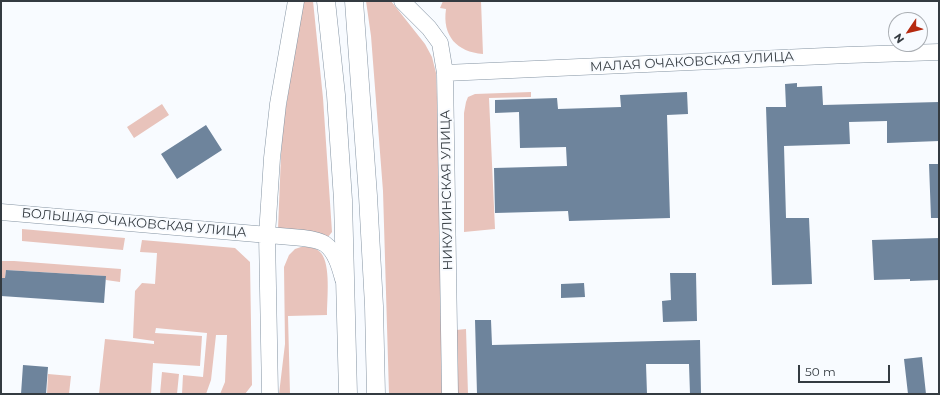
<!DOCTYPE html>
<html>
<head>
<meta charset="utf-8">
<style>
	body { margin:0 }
	#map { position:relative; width:940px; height:395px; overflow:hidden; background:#f8fbff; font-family:Montserrat,sans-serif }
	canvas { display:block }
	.frame { position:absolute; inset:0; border:2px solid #343b41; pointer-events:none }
	.north { position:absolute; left:888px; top:12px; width:40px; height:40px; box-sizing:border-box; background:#f8fbff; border:1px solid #aaaeb3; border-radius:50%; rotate:235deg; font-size:11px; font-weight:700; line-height:16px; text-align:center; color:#343b41 }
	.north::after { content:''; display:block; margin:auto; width:14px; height:18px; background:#b5290f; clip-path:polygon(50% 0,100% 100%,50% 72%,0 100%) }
	.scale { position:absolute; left:798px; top:365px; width:92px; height:18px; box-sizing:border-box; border:2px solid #343b41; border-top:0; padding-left:5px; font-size:12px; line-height:14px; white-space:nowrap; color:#343b41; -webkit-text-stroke:3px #f8fbff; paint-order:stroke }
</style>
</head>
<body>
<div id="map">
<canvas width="940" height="395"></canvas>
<div class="frame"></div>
<div class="north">N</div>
<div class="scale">50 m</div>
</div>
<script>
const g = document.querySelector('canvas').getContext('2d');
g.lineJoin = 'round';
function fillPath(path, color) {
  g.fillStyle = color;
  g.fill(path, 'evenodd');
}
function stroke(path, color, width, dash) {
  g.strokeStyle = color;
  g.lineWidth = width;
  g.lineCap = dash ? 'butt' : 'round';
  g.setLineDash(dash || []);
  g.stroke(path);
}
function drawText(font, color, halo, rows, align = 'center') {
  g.font = font + ' Montserrat,sans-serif';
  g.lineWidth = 4;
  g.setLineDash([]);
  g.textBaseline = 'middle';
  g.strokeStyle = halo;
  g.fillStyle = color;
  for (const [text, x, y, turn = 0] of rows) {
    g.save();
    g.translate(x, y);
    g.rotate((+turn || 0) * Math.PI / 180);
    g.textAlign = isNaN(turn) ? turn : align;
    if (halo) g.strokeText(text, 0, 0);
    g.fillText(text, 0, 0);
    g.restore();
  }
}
const green = new Path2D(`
	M303,1h10l10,97 9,134 -4,5 -50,-8 4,-98z
	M366,1h25l34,43 7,13 4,16 2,50 4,271h-53l-6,-203 -12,-155z
	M443,1h38l2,53c-26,-2 -41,-18 -37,-45l-6,-1z
	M531,92v5l-42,1 6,131 -31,3v-119l2,-11 2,-5 7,-3z
	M162,104l7,11 -35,23 -7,-11z
	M22,229l103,9 -2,12 -101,-9z
	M142,240l93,8 15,14 2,123 -7,9h-25l5,-12 2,-47h-11l-5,45 -5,14h-24l1,-19 20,2 4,-44 -51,-5 -1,5 47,3 -2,30 -47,-3 -2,31h-52l6,-55 49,5v-3l-21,-3 2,-47 7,-8 13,1 2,-31 -17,-1z
	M301,247c7,0 15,0 20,6 10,12 6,46 6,62l-39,1 2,78h-11l6,-50 -1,-77 5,-12 6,-6z
	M1,261h13l107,8 -1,13 -14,-2 -1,-4 -99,-6 -1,8h-4z
	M466,329l2,65h-11l-1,-64z
	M162,372l17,2 -2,20h-17z
	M48,374l23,2 -2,18h-22z`);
const building = new Path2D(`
	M797,83v4l25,-1 1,19 116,-3v39l-52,2v-22l-38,1 1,22 -66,2 2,72h23l3,66 -40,1 -6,-178h20l-1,-23z
	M687,92l1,22 -21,1 3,103 -101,3 -1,-10 -73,2 -1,-45 73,-2 -1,-19 -46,1 -1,-36 -24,1v-13l62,-2 1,11 63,-2 -1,-12z
	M206,125l16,25 -45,29 -16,-25z
	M929,164h10v54h-8z
	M939,238v42l-29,1v-2l-36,1 -2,-40z
	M6,270l100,6 -2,27 -103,-7v-18h4z
	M670,273h26l1,48 -34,1 -1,-21 9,-1z
	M584,283l1,14 -24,1v-14z
	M475,320h16l1,25 208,-5 1,54h-11l-1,-30h-43l1,30h-170z
	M922,357l4,37h-18l-4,-35z
	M23,365l25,2 -2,27h-25z`);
const tertiary = new Path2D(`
	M402,1l27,27 11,15 5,30 5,321
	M445,73l403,-18 91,-3
	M1,212l302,26c8,1 16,2 22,6 11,8 15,24 18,35
	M270,394l-3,-159 5,-77 6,-54 18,-103`);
const secondary = new Path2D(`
	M326,1l10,94 7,105 5,194
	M354,1l14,195 6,110 2,88`);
const streetNames = [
	["МАЛАЯ ОЧАКОВСКАЯ УЛИЦА",692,62,-3],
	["НИКУЛИНСКАЯ УЛИЦА",447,190,-91],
	["БОЛЬШАЯ ОЧАКОВСКАЯ УЛИЦА",134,223,5]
];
fillPath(green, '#e8c3bb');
fillPath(building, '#6e849c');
stroke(tertiary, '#8594a3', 17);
stroke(secondary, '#8594a3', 19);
stroke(tertiary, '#fff', 16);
stroke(secondary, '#fff', 18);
drawText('13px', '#343b41', '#f8fbff', streetNames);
</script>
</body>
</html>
